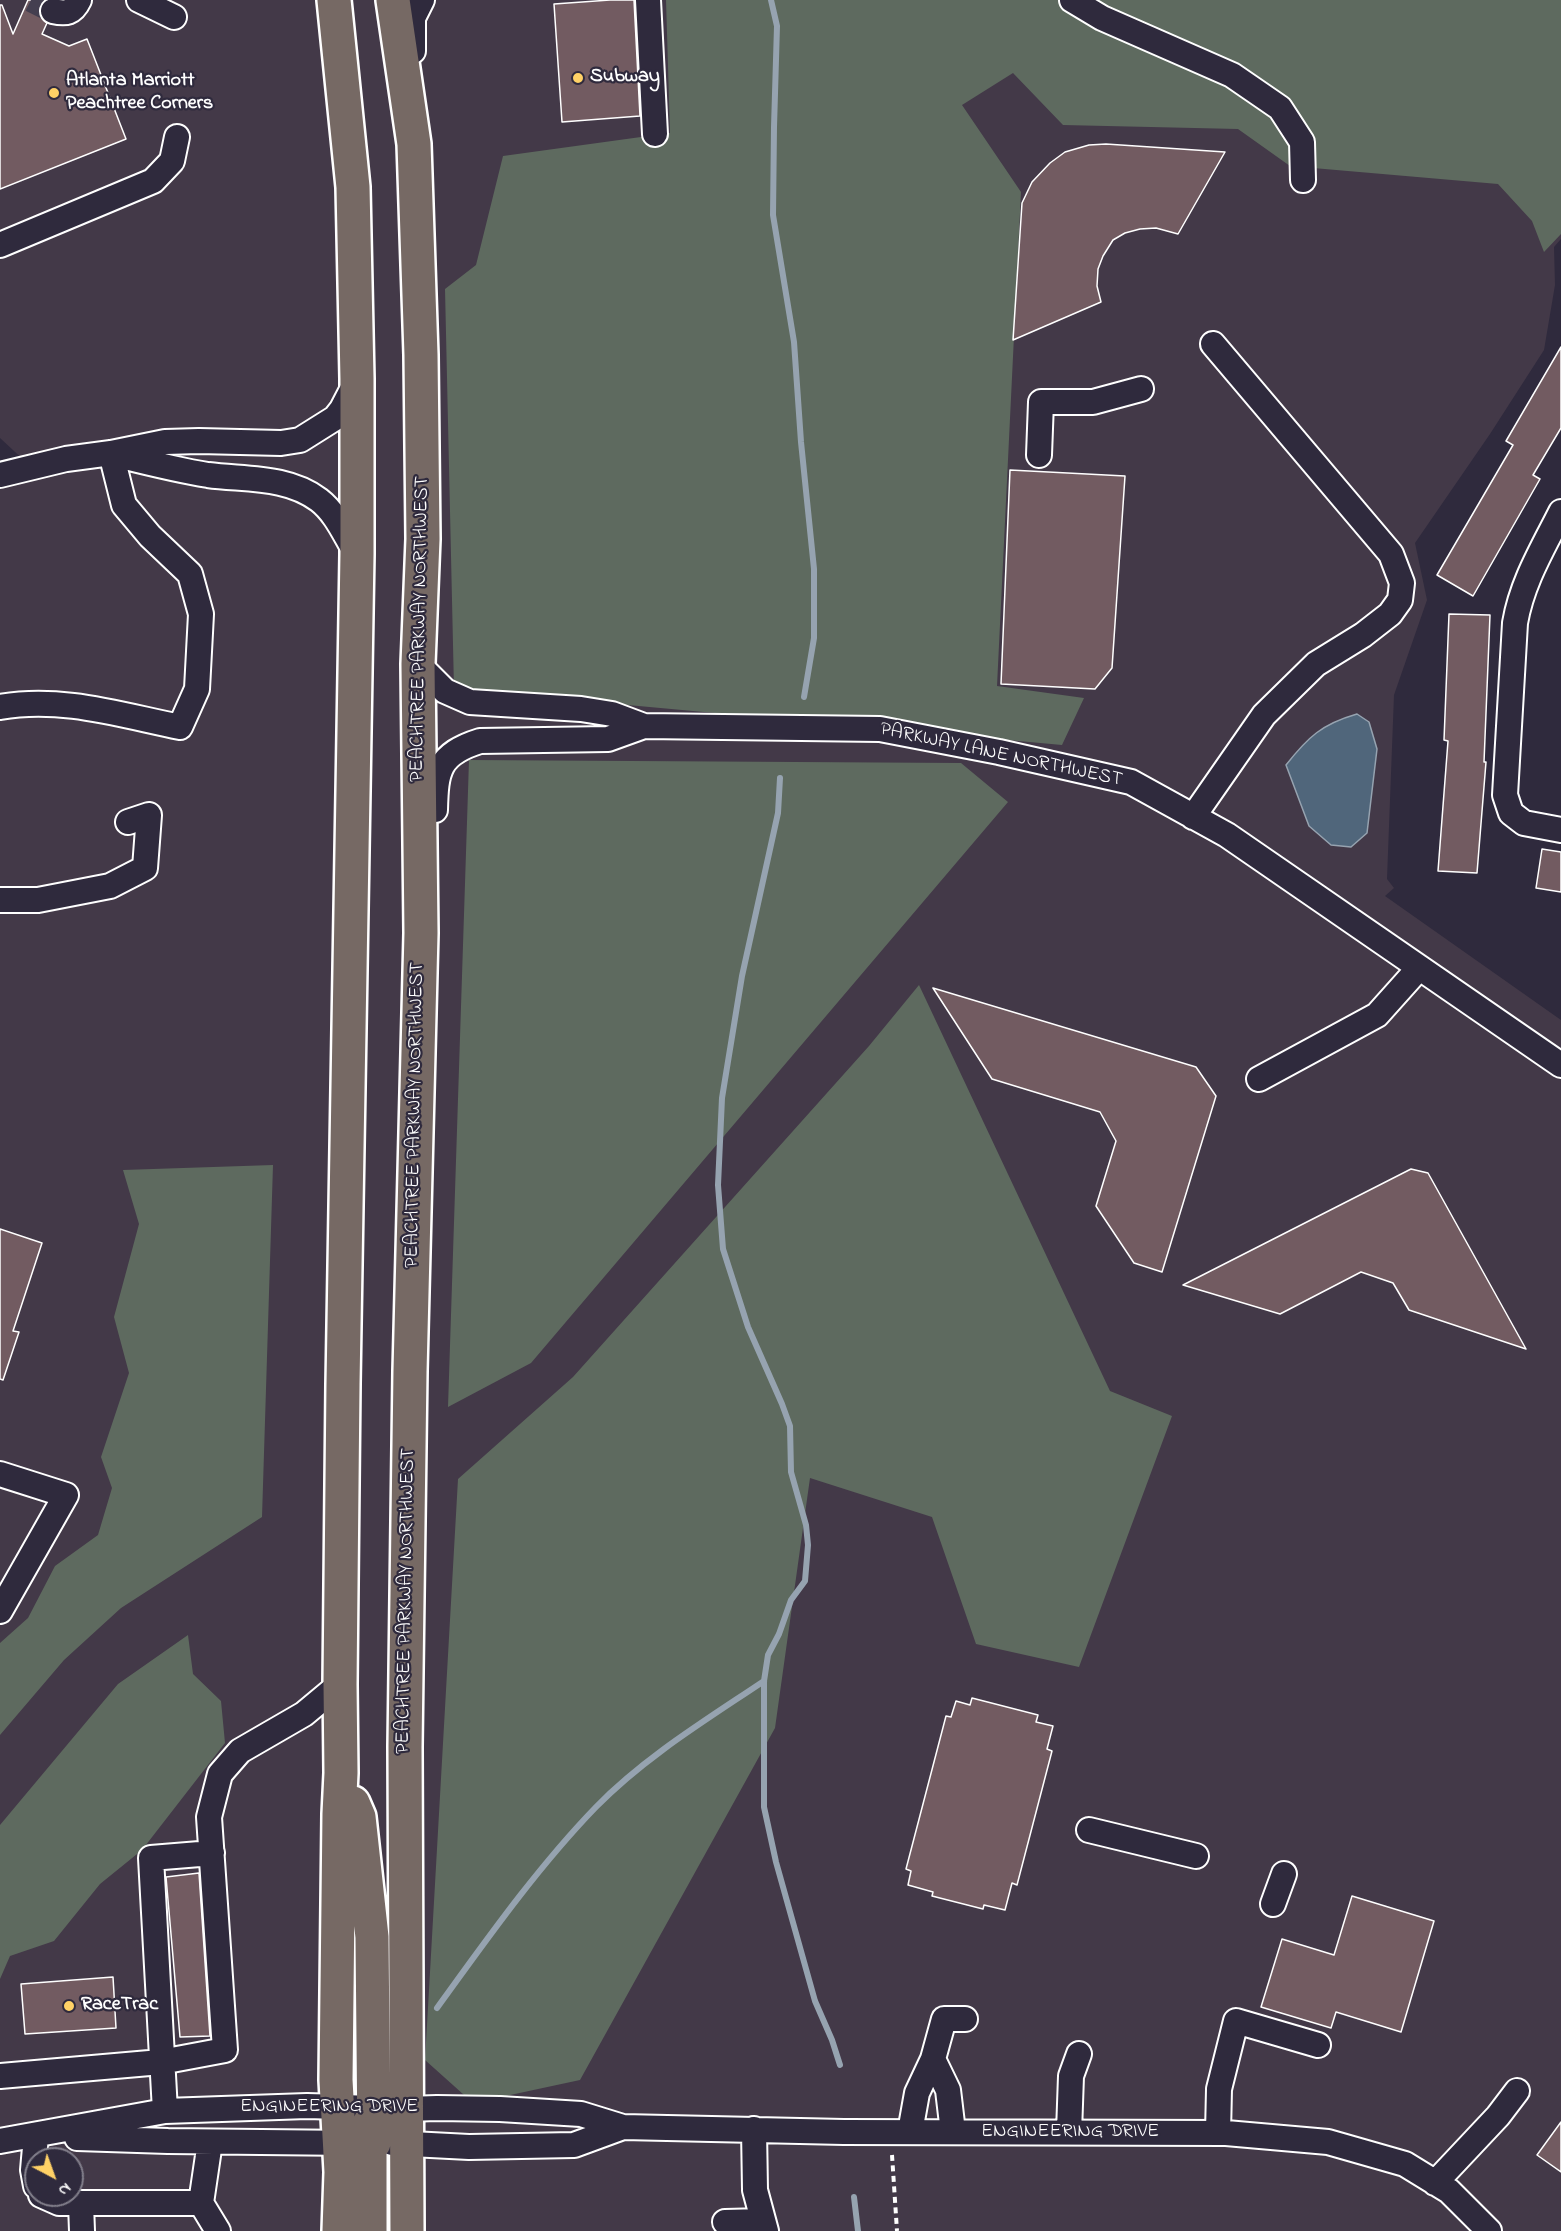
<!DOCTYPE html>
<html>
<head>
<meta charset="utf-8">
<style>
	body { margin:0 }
	#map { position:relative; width:1561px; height:2231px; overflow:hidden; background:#2f2a3d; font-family:"Indie Flower",sans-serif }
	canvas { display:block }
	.north { position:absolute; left:24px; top:2147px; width:60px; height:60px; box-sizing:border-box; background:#2f2a3d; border:2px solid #827f8b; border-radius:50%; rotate:139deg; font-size:16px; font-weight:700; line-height:24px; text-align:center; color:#fff }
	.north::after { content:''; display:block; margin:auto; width:21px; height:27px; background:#ffd166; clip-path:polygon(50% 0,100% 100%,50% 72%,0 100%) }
</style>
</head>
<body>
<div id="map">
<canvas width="1561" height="2231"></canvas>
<div class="north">N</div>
</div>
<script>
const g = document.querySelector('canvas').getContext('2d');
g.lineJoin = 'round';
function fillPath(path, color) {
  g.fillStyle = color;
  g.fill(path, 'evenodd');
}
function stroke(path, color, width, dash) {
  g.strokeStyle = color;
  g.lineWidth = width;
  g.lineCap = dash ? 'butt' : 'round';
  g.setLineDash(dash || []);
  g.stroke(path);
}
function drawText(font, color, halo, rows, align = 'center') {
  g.font = font + ' "Indie Flower",sans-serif';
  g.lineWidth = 4.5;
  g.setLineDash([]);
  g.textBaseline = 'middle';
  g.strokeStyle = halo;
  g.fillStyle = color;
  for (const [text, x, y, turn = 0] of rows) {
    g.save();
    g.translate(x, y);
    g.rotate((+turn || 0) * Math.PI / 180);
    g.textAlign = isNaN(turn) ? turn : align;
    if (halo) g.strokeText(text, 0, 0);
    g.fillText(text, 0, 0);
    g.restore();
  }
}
const built = new Path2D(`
	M0,0h1561v239l-7,8 1,38 -11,65 -54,84 -75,109 12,57 -33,95 -7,184 7,9 -9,8 176,124v1211h-1561v-1759l28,-8 -28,-26zM36,2159h36v36h-36z`);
const green = new Path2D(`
	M666,0h895v234l-17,18 -12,-31 -34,-37 -208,-18 -52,-37 -175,-4 -50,-52 -51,32 59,87 -24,494 87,12 -22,47 -608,-56 -9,-400 31,-24 27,-109 167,-23z
	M469,760l492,3 47,39 -477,561 -83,44z
	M919,985l191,406 62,25 -93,251 -103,-23 -44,-127 -122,-39 -35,250 -195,352 -107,23 -48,-43 33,-581 115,-102 296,-331z
	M273,1165l-11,352 -141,91 -57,52 -64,75v-92l28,-25 27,-52 43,-31 14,-47 -11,-31 28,-84 -15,-56 25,-93 -16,-54z
	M188,1635l5,39 28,27 4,42 -83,107 -42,34 -46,57 -44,15 -10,23v-154l118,-141z`);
const water = new Path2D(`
	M1357,714l12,8 8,27 -10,84 -16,14 -20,-2 -22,-19 -23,-61c22,-28 36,-41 71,-51z`);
const stream = new Path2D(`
	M771,0l6,26 -3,101 -1,88 21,127 7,100 13,127v69l-10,59
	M780,778l-2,35 -36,163 -20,122 -4,87 5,64 25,78 34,77 8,22 1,46 15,53 2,20 -3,36 -14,19 -12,34 -11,21 -4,26v126l12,55 39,139 17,39 8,25
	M437,2008c50,-69 100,-140 159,-201 49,-50 110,-87 168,-126
	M854,2197l4,34`);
const building = new Path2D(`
	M28,0h17l-6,9 1,7 7,7 -5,11 27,12 18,-7 39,100 -126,50v-184h2l11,29z
	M610,0h24l6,116 -78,6 -8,-118z
	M1106,144l119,8 -47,82 -22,-6 -16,1 -15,4 -12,7 -10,16 -5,13 -1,17 4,16 -88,38 9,-137 10,-21 18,-19 15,-11 24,-7z
	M1561,347v81l-28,47 7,4 -67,117 -36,-21 76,-130 -7,-4z
	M1010,470l115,6 -13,192 -17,21 -94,-5z
	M1449,614l41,1 -6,147h2l-9,111 -39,-2 10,-130 -4,-1z
	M1542,849l19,3v40l-25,-4z
	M933,988l263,79 20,29 -54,176 -28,-9 -38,-57 20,-65 -16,-29 -108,-33z
	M1411,1169l17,4 98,176 -117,-39 -16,-27 -32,-11 -81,42 -97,-29z
	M0,1229l42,14 -29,88 6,1 -16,48 -3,-1z
	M972,1698l66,17 -2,7 17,4 -6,23 5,2 -35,134 -5,-2 -7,27 -21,-5 -1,4 -51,-13 1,-4 -25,-7 3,-14 -5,-2 40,-153 5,1 5,-16 14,4z
	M199,1873l11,163 -30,1 -14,-160z
	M1352,1896l82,25 -33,111 -65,-20 -5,16 -70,-21 21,-68 52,16z
	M113,1977l3,51 -91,6 -4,-50z
	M1561,2122v50l-24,-17z`);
const minorTunnel = new Path2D(`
	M31,0l22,11`);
const path = new Path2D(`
	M892,2155l5,76`);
const minor = new Path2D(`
	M139,0l35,17
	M648,0l7,134
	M1072,0l30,18 130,57 48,33 22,34 1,38
	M53,11c13,3 20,2 26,-11
	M413,51v-33l9,-18
	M0,245l153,-64 19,-20 5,-24
	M113,454c32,8 63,16 95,21 38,5 79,1 111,25 17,13 26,35 37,53
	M1039,455l2,-53h52l48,-13
	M0,475l66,-16 45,-6 54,-11 34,-1 82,2 19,-3 35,-22 7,-9 13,-25
	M1561,512c-18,36 -39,70 -46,111l-10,172 6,18 13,10 37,7
	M418,664l27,27 25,11 111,7 31,5 32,12
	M0,707c61,-11 120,8 180,20l17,-38 4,-75 -11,-40 -40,-38 -26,-31 -13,-52
	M435,810c1,-39 3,-56 45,-69l128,-2 36,-13 236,3 119,23 132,30 96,53 334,230
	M1193,817l71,-102 52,-51 47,-29 27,-21 10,-14 2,-17 -11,-29 -178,-210
	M0,900h38l72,-14 35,-18 4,-53 -21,7
	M1259,1079l118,-64 42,-47
	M0,1474l66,21 -66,116
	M1089,1830l107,26
	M1273,1904l11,-30
	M933,2059l15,31 5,42
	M0,2076l161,-14 64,-12 -16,-233 11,-43 20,-23 64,-37 36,-30
	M165,2111l-14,-253 61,-5
	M754,2129l1,61 11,41
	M910,2132l7,-39 16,-34 11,-40h21
	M1069,2132l2,-56 8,-22
	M1218,2133l1,-44 17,-68 82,24
	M36,2136l-3,34 3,16
	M77,2138l91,3 186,2
	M0,2141l165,-30 142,-5 100,3 30,-1 63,1 81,5 42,13 221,5 382,1 102,9 77,22 44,27 40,40
	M392,2143l77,4 105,-2 49,-18
	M1435,2183l63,-67 19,-25
	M41,2195l18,8h142l9,-61
	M201,2203l17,28
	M81,2204l1,27
	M725,2222l38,-1`);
const highway = new Path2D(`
	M334,0l19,187 4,192v175l-14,830 -3,300 1,89 -2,41 -3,266 5,92 -2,59
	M393,0l21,144 7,211 2,184 -5,125 3,269 -11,438 -5,376 2,484
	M353,1803l6,14 13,120 2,206
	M370,2231v-109`);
const markers = [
	[578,78,6,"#ffd166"],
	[54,93,6,"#ffd166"],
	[69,2006,6,"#ffd166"]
];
const poiNames = [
	["Subway",590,78],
	["Atlanta Marriott",66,82],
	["Peachtree Corners",66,105],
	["RaceTrac",81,2006]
];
const streetNames = [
	["PEACHTREE PARKWAY NORTHWEST",421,629,-89],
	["PARKWAY LANE NORTHWEST",1001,756,12],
	["PEACHTREE PARKWAY NORTHWEST",416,1115,-89],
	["PEACHTREE PARKWAY NORTHWEST",407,1601,-89],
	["ENGINEERING DRIVE",329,2108],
	["ENGINEERING DRIVE",1070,2133]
];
fillPath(built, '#433948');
fillPath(green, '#5e6a5f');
fillPath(water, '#50667b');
stroke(water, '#96a3b0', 1.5);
stroke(stream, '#96a3b0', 6);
fillPath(building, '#725b61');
stroke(building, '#fff', 1.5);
stroke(minorTunnel, '#443f50', 24, [24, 12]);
stroke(minor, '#fff', 28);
stroke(highway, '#fff', 38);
stroke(path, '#fff', 4, [6, 4.5]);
stroke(minor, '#2f2a3d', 24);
stroke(highway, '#766964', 33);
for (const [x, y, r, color] of markers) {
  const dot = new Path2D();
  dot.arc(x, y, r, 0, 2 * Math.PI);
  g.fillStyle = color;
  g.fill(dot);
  stroke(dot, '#2f2a3d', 2);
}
drawText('bold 20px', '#fff', '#2f2a3d', poiNames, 'left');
drawText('20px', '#fff', '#2f2a3d', streetNames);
</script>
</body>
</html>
